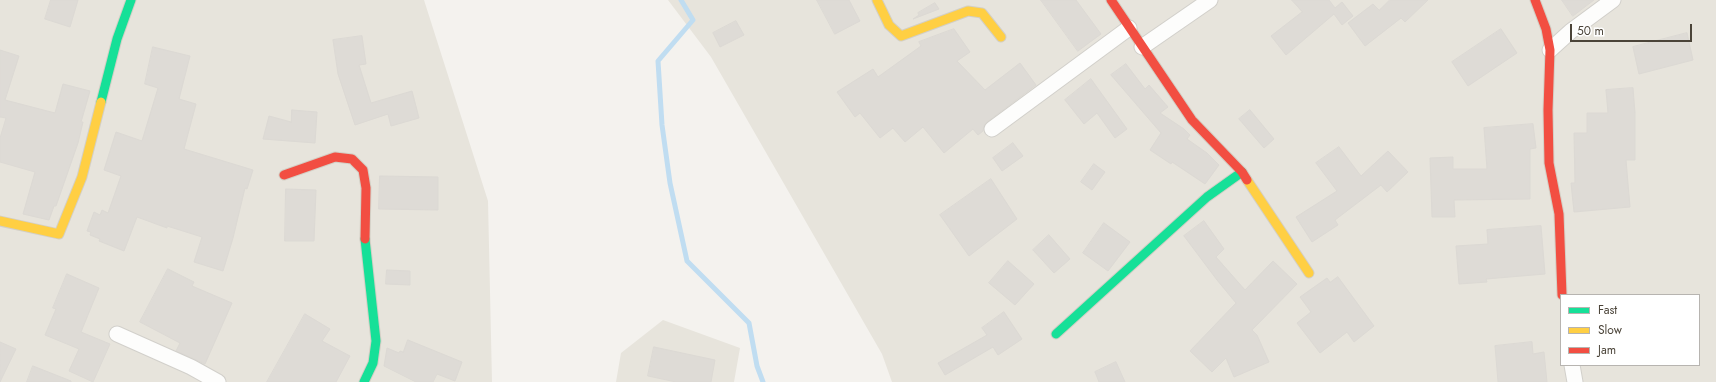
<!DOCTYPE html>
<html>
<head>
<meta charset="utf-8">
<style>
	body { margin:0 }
	#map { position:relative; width:1716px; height:382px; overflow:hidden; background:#f4f2ee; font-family:Jost,sans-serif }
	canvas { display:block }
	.legend { position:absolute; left:1560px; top:294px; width:140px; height:72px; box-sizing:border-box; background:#fff; border:1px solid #b7b4b0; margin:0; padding:5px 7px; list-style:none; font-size:12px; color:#4b4439 }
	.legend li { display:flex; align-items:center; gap:8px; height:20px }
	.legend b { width:20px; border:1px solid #b7b4b0 }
	.scale { position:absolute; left:1570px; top:24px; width:122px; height:18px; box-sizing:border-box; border:2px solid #4b4439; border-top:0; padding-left:5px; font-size:12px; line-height:14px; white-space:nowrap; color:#4b4439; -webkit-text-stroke:3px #fff; paint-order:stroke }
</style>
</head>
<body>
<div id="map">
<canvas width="1716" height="382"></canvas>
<ul class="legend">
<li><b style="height:5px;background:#16e098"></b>Fast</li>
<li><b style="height:5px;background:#ffcf43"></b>Slow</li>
<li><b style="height:5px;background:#f24e42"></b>Jam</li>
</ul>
<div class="scale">50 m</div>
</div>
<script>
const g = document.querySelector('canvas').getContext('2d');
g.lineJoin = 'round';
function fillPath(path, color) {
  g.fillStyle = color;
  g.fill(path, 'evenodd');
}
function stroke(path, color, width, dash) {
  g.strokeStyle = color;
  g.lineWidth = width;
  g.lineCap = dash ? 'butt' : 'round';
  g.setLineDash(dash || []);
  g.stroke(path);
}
const residential = new Path2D(`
	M0,0h424l64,201 4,181h-492z
	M668,0h1048v382h-824l-10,-28 -171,-297zM1561,295h138v70h-138z
	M663,320l77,28 -6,34h-118l5,-29z`);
const stream = new Path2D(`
	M681,0l12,20 -35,41 4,64 8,58 17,78 62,62 8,43 6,16`);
const building = new Path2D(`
	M51,0h27l-8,27 -25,-8z
	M817,0h32l11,21 -25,13z
	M1041,0h35l25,34 -23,17z
	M1292,0h37l6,8 7,-6 11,14 -11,9 -8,-11 -48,41 -15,-19 31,-24z
	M1390,0h38l-23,22 -4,-4 -36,28 -17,-23 25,-19 6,6z
	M1562,0h32l-21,16z
	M935,3l4,6 -26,10 6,-4 -1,-2z
	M736,21l8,14 -24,12 -7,-14z
	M954,29l16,23 -13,9 28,29 35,-27 16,22 -49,37 -3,4 -1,5 -5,4 -5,-6 -29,24 -21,-26 -18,15 -12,-14 -13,10 -20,-25 -5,4 -18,-25 36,-23 5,8 43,-31 -2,-4z
	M1501,29l16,24 -49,33 -16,-24z
	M1687,33l6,27 -54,14 -6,-27z
	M362,36l4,28 -7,1 12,38 41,-12 7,27 -28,8 -3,-12 -33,11 -17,-51 -5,-34z
	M153,47l37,9 -11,43 17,5 -12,45 69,21 -6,19 -2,-1 -12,50 -10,33 -29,-9 8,-25 -35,-11v2l-30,-11 -13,34 -25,-10 1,-2 -10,-4 1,-3 -4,-1 7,-19 6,3 2,-5 6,3 13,-37 -17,-6 12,-38 26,9 16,-53 -13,-4z
	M0,50l19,6 -14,44 50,13 8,-29 27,7 -9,31h2l-5,21 -22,63h-2l-5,14 -26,-6 12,-42 -35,-10v-24l6,-20 -6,-1z
	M1126,64l19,25 4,-4 19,22 -8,6 24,16 6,6 -3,4 20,14 12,12 -14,19 -33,-22 -1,2 -21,-14 11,-17 -50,-58z
	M1091,79l36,50 -12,9 -18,-25 -13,11 -19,-24z
	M1633,88l2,25v47h-9l4,47 -56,5 -3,-29h4l-1,-50h13v-20h21l-2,-23z
	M292,110l25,2 -2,31 -52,-4 6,-23 22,6z
	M1250,110l24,29 -10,9 -25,-29z
	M1533,124l3,24 -6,1v50l-76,1 1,17h-23l-2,-59 23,-1v12h34l-3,-41z
	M1013,143l10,13 -21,15 -9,-13z
	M1339,147l22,29 27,-25 20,21 -21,20 -6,-7 -46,35 3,5 -26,17 -16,-25 41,-26 -21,-28z
	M1094,164l11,8 -13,18 -11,-8z
	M380,176l58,1v33l-59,-1z
	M991,179l26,40 -48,37 -29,-41z
	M286,189l30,1 -2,51h-29z
	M1204,221l20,28 -8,8 29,33 28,-29 24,23 -45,46 5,5 12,27 -35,15 -8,-19 -14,14 -22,-21 46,-48 -19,-23 -33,-44z
	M1104,223l26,19 -22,29 -25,-18z
	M1541,226l4,48 -59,5 1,3 -28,2 -3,-38 32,-2 -1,-14z
	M1049,235l21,24 -16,14 -21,-23z
	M1008,261l26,23 -19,21 -26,-22z
	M168,269l26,13 -2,4 40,17 -27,61 -29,-13 4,-8 -40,-21z
	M387,270l23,1v14l-24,-1z
	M67,274l32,14 -18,44 29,12 -17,38 -24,-11 10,-22 -34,-14 11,-26 -3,-1z
	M1338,277l36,49 -20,16 -7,-10 -27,21 -23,-30 14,-11 -11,-15 27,-19 3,4z
	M1004,312l18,27 -24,16 -5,-8 -48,28 -7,-12 49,-28 -5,-7z
	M305,314l25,15 -8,12 28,15 -14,26h-69z
	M408,340l54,22 -7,19 -18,-7 -4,8h-17l-32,-16 3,-18 12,5 1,-2 3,1z
	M0,342l16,7 -16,33z
	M1532,342l1,12 11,-2 3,30h-49l-3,-36z
	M654,347l61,13 -4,22h-35l-28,-6z
	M1116,362l9,20h-26l-4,-10z
	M33,366l38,15v1h-44z`);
const street = new Path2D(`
	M1142,47l68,-47
	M1550,50l21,-19 42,-31
	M992,129l137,-101
	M117,334l74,33 27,15
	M1572,365l3,17`);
const fast = new Path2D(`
	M101,102l16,-63 14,-39
	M1056,334l151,-137 35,-25
	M364,382l9,-19 3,-22 -11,-102`);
const slow = new Path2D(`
	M877,0l12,25 12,11 67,-25 14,2 19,24
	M1247,180l62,93
	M0,221l59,13 23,-57 19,-75`);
const jam = new Path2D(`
	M1111,0l81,120 50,52 5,8
	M1535,0l11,29 4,21 -2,60 1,53 10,51 3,81
	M284,175l51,-18 17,2 11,11 3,18 -1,51`);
fillPath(residential, '#e7e4dc');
stroke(stream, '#c0ddf1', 5);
fillPath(building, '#dedbd6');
stroke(building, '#dcd9d4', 1);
stroke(street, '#d2d0cb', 17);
stroke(fast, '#d3cfc5', 11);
stroke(slow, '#d3cfc5', 11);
stroke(jam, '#d3cfc5', 11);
stroke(street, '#fdfdfc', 15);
stroke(fast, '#16e098', 9);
stroke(slow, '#ffcf43', 9);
stroke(jam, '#f24e42', 9);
</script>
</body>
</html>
